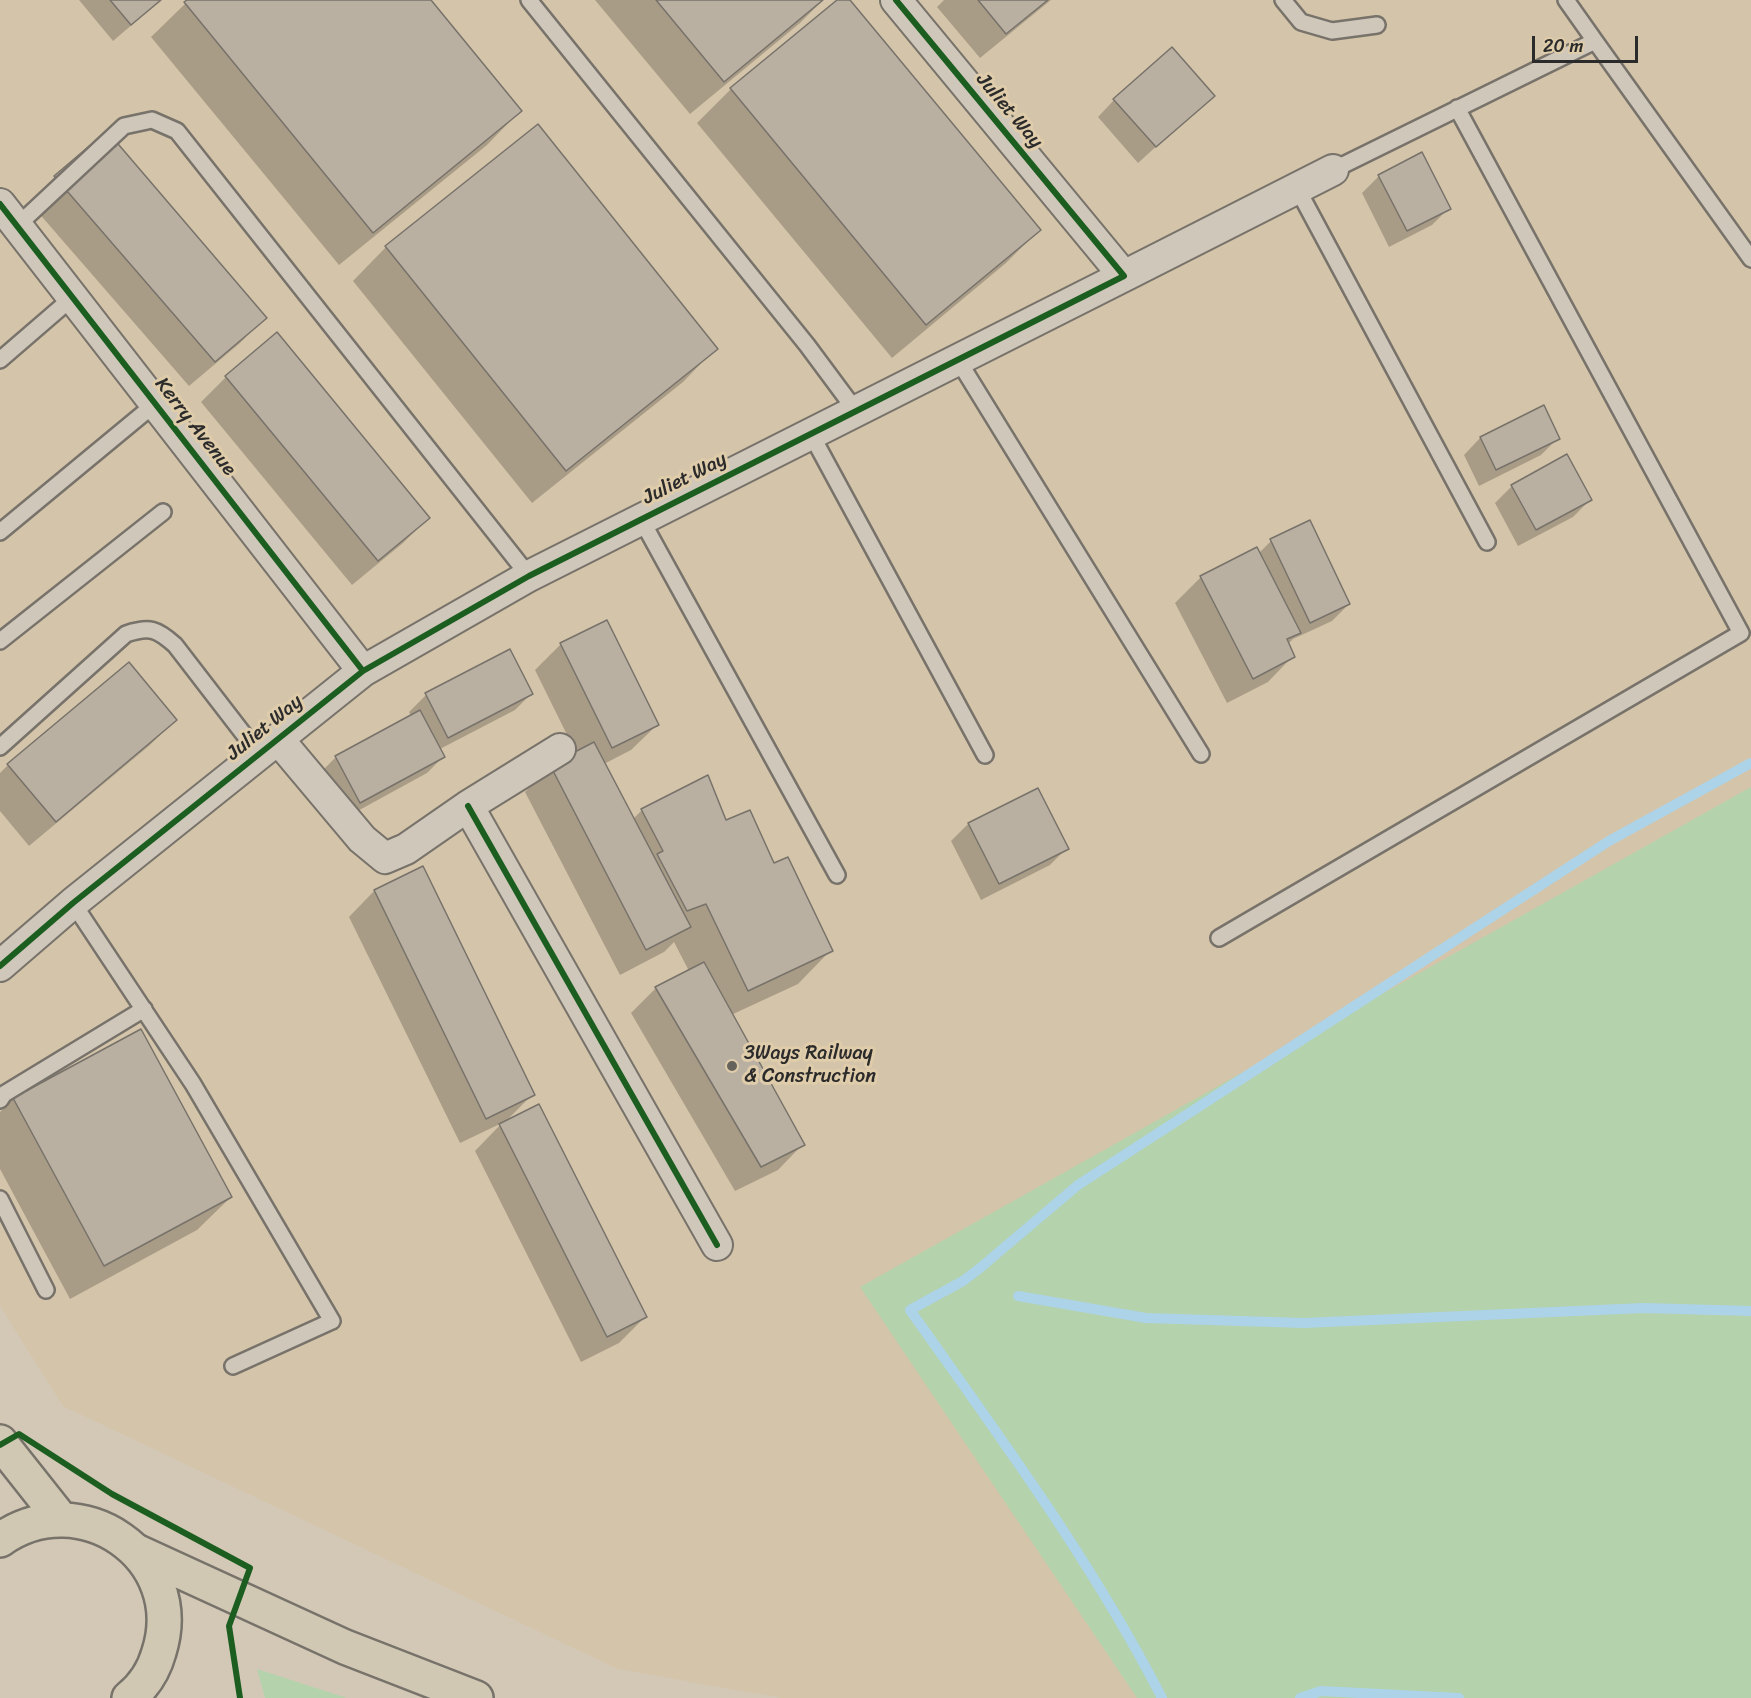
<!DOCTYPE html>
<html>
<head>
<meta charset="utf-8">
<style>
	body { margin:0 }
	#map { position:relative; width:1751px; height:1698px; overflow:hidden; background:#d3c8b6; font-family:Sriracha,sans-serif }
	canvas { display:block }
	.scale { position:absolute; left:1532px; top:36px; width:106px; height:27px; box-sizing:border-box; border:3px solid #2b2b2b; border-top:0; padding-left:8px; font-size:18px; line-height:21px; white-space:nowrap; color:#2b2b2b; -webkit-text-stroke:4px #dfccaa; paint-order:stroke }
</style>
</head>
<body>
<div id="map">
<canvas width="1751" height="1698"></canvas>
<div class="scale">20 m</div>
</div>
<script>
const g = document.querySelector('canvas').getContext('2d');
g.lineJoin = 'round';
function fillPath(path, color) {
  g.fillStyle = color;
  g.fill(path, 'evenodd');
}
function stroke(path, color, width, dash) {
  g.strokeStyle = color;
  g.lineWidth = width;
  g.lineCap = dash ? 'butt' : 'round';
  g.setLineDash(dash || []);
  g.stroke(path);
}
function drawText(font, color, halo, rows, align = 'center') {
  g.font = font + ' Sriracha,sans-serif';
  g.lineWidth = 6;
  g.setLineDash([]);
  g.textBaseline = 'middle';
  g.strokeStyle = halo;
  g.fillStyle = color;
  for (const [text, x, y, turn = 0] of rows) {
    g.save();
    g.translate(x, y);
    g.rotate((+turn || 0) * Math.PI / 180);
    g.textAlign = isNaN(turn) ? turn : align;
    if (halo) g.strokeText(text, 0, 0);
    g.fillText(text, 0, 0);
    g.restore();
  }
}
const built = new Path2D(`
	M0,0h1751v787l-890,500 276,411h-355l-164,-29 -555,-263 -63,-100z`);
const green = new Path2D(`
	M1751,787v911h-614l-277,-411z
	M257,1669l90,29h-82z`);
const shadow = new Path2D(`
	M79,0h82l-48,41z
	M189,0h241l90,111 -33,34 -148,120 -188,-228z
	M595,0h228l-23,23 -110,91z
	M839,0h9l191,230 -33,33 -114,95 -195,-235 34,-34z
	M944,0h107l-71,58 -43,-51z
	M1212,96l-74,67 -40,-46 16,-17z
	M1421,154l28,54 -17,17 -43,22 -27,-54 17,-17z
	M55,177l210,140 -25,26 -51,43 -159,-183z
	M386,247l330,101 -33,34 -151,121 -179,-222z
	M226,377l202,141 -25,25 -51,42 -151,-183z
	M1543,407l15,31 -17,17 -62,31 -15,-31 16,-17z
	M1512,486l78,14 -17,17 -55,29 -23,-43z
	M1271,541l78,63 -17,17 -39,18 -5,5 5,12 -25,26 -41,21 -52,-100 26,-26 58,-24z
	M561,644l96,81 -26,25 -27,14 29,55 9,-9 84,12 47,43 58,85 -33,34 -67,31 72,129 -25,26 -43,21 -104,-178 25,-25 33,-17 -15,-29 -10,10 -44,23 -95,-183 26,-26 25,-13 -41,-83z
	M532,693l-17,17 -75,39 4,7 -17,17 -84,46 -24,-45 17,-17 75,-41 -2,-4 17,-17z
	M175,720l-25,25 -121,101 -29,-35v-38l8,-8z
	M1038,790l29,58 -17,17 -69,35 -30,-59 17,-17z
	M422,868l111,226 -27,27 139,196 -26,26 -38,19 -106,-211 27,-28 -42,20 -111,-226 25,-26z
	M13,1099l218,98 -34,33 -127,69 -70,-130v-57z`);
const stream = new Path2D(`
	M1018,1296l128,22 158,5 340,-15 107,3
	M1162,1698c-71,-138 -163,-262 -252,-388l53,-29 17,-13 98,-83 531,-344 142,-78
	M1300,1698l21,-7 138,7`);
const building = new Path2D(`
	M110,0h51l-30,25z
	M187,0h244l91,111 -149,122 -189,-231z
	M656,0h167l-99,82z
	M837,0h13l191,230 -115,95 -196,-237z
	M978,0h70l-42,34z
	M1172,47l43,49 -59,51 -43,-48z
	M538,124l180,225 -152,122 -181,-225z
	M107,131l160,187 -52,44 -161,-186z
	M1422,152l29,57 -44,22 -29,-56z
	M277,332l153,186 -52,43 -153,-185z
	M1544,405l16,34 -64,31 -16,-33z
	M1567,454l25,46 -56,30 -25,-45z
	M1310,520l40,84 -40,19 -40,-84z
	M1257,547l44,86 -14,6 8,18 -42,22 -53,-103z
	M607,620l52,105 -47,23 -52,-105z
	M510,649l23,45 -85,44 -23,-45z
	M129,662l48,58 -121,102 -49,-58z
	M420,710l25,47 -85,46 -25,-47z
	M594,742l97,185 -45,23 -96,-185z
	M708,775l18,45 24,-10 24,53 14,-6 45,94 -85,40 -42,-87 -19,7 -30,-57 6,-3 -22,-42z
	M1038,788l31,61 -70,35 -31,-61z
	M423,866l112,229 -49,24 -112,-229z
	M704,962l101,183 -44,22 -106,-180z
	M141,1029l91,168 -128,69 -91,-168z
	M539,1104l108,213 -40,20 -108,-213z`);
const service = new Path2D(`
	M529,0l278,345 49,66
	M1283,0l18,22 31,9 45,-6
	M1595,41l156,218
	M1333,170l262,-129 -29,-41
	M1297,188l190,354
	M18,225l106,-99 28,-6 25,11 352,445
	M0,360l73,-63
	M958,360l243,394
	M811,434l174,321
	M641,519l196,356
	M0,532l156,-129
	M0,641l163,-129
	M0,747l126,-113c24,-8 31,-5 49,11l84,109
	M73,903l120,181 139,237 -99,45
	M1219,938l522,-305 -284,-525
	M0,1100l4,-6 140,-85
	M0,1199l46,91`);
const minor = new Path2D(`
	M0,204l363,467
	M1124,276l209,-106
	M278,739l84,100 23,19 21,-9 62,-43 92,-57
	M468,806l249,439
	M0,966l73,-63 290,-232 166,-95 595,-300 -228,-276`);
const primary = new Path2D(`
	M0,1442l61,77
	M0,1540c80,-57 189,17 159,112 -5,18 -15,34 -30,46`);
const trunk = new Path2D(`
	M138,1552l207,95 131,51`);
const cycleway = new Path2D(`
	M0,204l363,467
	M468,806l249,439
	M0,966l73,-63 290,-232 166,-95 595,-300 -228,-276
	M0,1445l19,-11 93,60 138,74 -21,58 11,72`);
const markers = [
	[732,1066,6,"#66625c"]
];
const streetNames = [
	["Juliet Way",1009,111,50],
	["Kerry Avenue",195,427,52],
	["Juliet Way",685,479,-27],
	["Juliet Way",265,728,-39]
];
const poiNames = [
	["3Ways Railway",744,1054],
	["& Construction",744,1077]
];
fillPath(built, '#d4c4a9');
fillPath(green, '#b4d2ac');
fillPath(shadow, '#0003');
stroke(stream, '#add3e8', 10);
fillPath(building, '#bab0a2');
stroke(building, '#77726a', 1.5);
stroke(service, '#77726a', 20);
stroke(minor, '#77726a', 34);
stroke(primary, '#77726a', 38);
stroke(trunk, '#77726a', 38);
stroke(service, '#cfc7ba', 15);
stroke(minor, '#cfc7ba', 30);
stroke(primary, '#d0c8b3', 33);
stroke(trunk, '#d0c8b3', 33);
stroke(cycleway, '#1b5e20', 6);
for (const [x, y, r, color] of markers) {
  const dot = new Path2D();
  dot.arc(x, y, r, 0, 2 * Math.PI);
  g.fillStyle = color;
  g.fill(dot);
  stroke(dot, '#dfccaa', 2);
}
drawText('20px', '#2b2b2b', '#dfccaa', streetNames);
drawText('20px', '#2b2b2b', '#dfccaa', poiNames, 'left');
</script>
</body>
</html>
